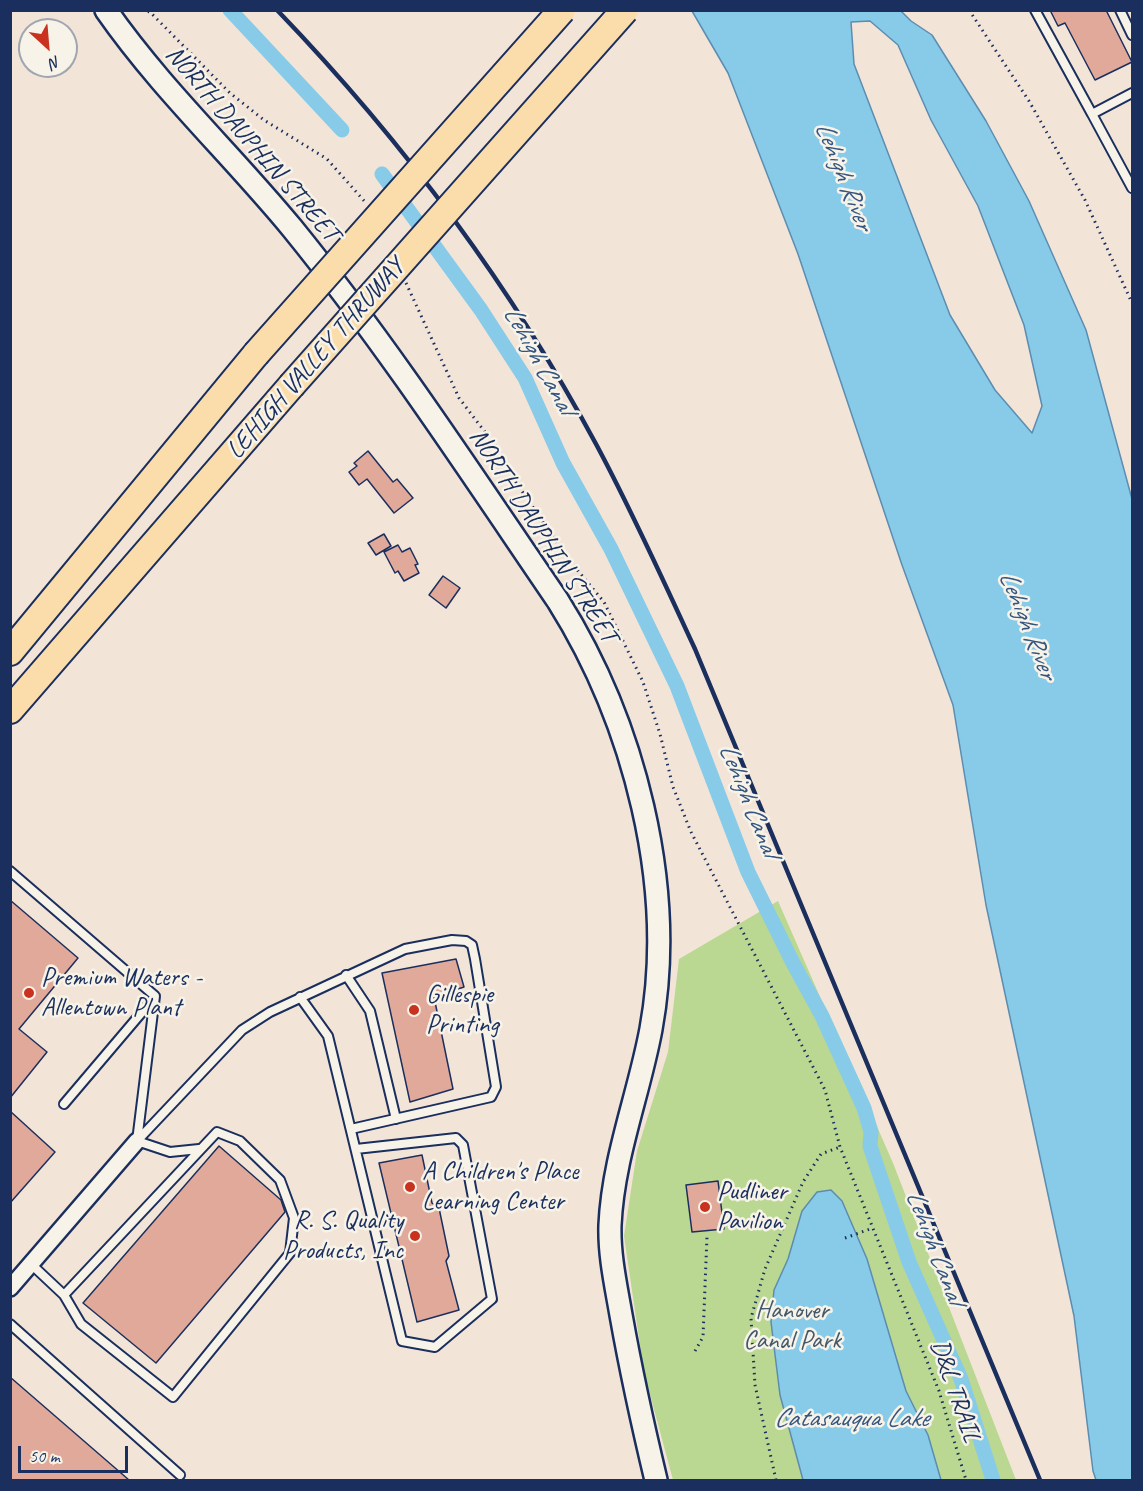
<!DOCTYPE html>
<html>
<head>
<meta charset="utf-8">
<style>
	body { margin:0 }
	#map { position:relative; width:1143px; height:1491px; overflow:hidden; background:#f3e4d8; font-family:Caveat,sans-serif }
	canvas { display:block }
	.frame { position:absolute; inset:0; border:12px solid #1b2f5e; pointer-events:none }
	.north { position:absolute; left:18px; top:18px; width:60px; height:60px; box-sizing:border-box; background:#f7f3e8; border:2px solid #9fa5b1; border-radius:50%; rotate:154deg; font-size:16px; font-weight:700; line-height:24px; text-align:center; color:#1b2f5e }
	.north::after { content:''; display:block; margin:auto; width:21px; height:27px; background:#c8321e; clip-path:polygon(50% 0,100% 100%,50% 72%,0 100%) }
	.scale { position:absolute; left:18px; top:1446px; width:110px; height:27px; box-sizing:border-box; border:3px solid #1b2f5e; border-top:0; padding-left:8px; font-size:18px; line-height:21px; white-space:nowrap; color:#1b2f5e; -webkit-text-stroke:4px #f7f3e8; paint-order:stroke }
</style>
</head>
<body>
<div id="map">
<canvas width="1143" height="1491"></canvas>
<div class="frame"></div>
<div class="north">N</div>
<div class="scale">50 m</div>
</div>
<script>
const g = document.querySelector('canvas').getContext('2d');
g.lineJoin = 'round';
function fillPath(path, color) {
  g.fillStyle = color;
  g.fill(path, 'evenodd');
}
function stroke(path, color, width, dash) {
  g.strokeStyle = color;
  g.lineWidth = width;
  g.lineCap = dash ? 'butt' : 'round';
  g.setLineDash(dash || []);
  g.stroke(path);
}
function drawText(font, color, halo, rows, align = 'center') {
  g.font = font + ' Caveat,sans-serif';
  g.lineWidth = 5;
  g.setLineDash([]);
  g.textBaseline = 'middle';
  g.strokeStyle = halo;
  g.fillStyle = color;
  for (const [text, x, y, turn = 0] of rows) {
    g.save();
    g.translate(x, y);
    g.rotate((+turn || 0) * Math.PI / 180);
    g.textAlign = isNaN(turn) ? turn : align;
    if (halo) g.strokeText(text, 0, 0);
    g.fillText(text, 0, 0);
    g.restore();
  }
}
const green = new Path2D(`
	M778,901l115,262 123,317h-343l-29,-108 -20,-136 13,-85 31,-99 11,-93z`);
const water = new Path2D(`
	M692,11h209l10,10 21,14 54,86 43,80 57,129 46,169v981h-36l-3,-9 -19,-155 -88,-411 -33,-200 -51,-140 -104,-311 -70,-181zM870,21l28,24 33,75 47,86 46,119 18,81 -10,27 -37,-43 -45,-75 -96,-251 -3,-42z
	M831,1190l11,11 25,58 39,132 22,44 13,45h-138l-23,-85 -9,-73 3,-32 14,-31 14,-48 15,-19z`);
const canal = new Path2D(`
	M230,10l112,120
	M382,174l99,136 44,68 38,85 48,86 66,137 71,186 45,91 29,53 42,92 7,24 -1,14 39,116 52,117 32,101`);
const building = new Path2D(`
	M1050,10h56l26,52 -37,18 -30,-57 -7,3z
	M368,451l25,31 4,-3 16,19 -19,15 -27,-34 -8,6 -10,-13 8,-6 -3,-3z
	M384,534l7,12 -15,9 -8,-12z
	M398,545l4,7 8,-4 8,16 -3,1 4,8 -15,8 -6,-10 -3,2 -11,-21z
	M443,576l17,12 -14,20 -17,-13z
	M10,900l68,58 -59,71 28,23 -37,46z
	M456,959l8,28 -30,10 19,92 -43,13 -28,-129z
	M10,1111l45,41 -45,51z
	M219,1146l62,54 4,12 -129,151 -73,-60z
	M422,1155l10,48 7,5 10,48 -3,5 13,49 -42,12 -38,-159z
	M718,1181l6,48 -32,3 -6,-47z
	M10,1377l119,103h-119z`);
const path = new Path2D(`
	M142,10l8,2 80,81 34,27 63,39 39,44
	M969,10l60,91 56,99 47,103
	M406,283l53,115 39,51 17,32 54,79 35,42 39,80 17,52 13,53 18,45 134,258 15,57 99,244 27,89
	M845,1238l28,-10
	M695,1351l8,-14 4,-101
	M776,1480l-21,-95 -4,-67 14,-49 38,-87 18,-28 19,-7`);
const lane = new Path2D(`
	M1035,10l57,104
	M1120,10l12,25
	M1132,93l-40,21 40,74
	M10,871l145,125 -18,145
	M346,975l24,36 26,108
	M300,997l28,39 74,305 33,6 57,-48 -29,-154 -7,-7 -100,11
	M64,1104l90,-106
	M137,1141l105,-111 28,-18 135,-63 47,-9 14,1 6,4 3,14 21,128 -5,10 -140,32
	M137,1141l33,11 29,-3
	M31,1264l33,31 17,29 92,73 117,-144 4,-35 -14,-38 -40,-39 -23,-9 -153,163
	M10,1324l170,151`);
const street = new Path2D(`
	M10,1288l127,-147`);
const secondary = new Path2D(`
	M106,10c55,79 125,144 186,218 96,118 180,247 266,373 76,121 119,285 93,428 -12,65 -38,129 -41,196 -1,30 6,61 11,90 10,56 22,111 35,165`);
const highway = new Path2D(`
	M10,652l246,-298
	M10,710l281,-324`);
const rail = new Path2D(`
	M277,10c125,130 234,276 319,434 36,67 67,136 99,205l345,831`);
const highwayBridge = new Path2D(`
	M256,354l306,-344
	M291,386l334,-376`);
const markers = [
	[29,993,6,"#c8321e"],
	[414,1010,6,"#c8321e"],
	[410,1187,6,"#c8321e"],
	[705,1207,6,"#c8321e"],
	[415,1236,6,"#c8321e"]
];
const streetNames = [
	["NORTH DAUPHIN STREET",252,144,49],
	["LEHIGH VALLEY THRUWAY",316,359,-49],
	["NORTH DAUPHIN STREET",543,536,57],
	["D&L TRAIL",955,1391,71]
];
const poiNames = [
	["Premium Waters -",41,978],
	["Allentown Plant",41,1008],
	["Gillespie",426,995],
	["Printing",426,1025],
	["A Children's Place",422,1172],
	["Learning Center",422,1202],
	["Pudliner",717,1192],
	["Pavilion",717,1222],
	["R. S. Quality",403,1221,"right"],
	["Products, Inc",403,1251,"right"]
];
const parkNames = [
	["Hanover",792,1311],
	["Canal Park",792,1341]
];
const waterNames = [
	["Lehigh River",843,176,68],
	["Lehigh Canal",538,360,61],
	["Lehigh River",1027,625,68],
	["Lehigh Canal",748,800,68],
	["Lehigh Canal",934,1247,69],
	["Catasauqua Lake",851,1419]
];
fillPath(green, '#bad891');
fillPath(water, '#87cbe8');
stroke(water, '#5c8db1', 1.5);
stroke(canal, '#87cbe8', 15);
fillPath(building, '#e1a999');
stroke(building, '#1b2f5e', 1.5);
stroke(lane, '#1b2f5e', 12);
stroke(street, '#1b2f5e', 20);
stroke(secondary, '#1b2f5e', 26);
stroke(highway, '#1b2f5e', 30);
stroke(path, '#1b2f5e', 3, [1.5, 4.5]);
stroke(lane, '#f7f3e8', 8);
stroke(street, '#f7f3e8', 15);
stroke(secondary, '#f7f3e8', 21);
stroke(highway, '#fbddab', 26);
stroke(rail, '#1b2f5e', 4.5);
stroke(highwayBridge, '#1b2f5e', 30, []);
stroke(highwayBridge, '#fbddab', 26);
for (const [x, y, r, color] of markers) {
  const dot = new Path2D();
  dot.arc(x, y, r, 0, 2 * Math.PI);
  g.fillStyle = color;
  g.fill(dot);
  stroke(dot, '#f7f3e8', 2);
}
drawText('26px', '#1b2f5e', '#f7f3e8', streetNames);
drawText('26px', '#1b2f5e', '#f7f3e8', poiNames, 'left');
drawText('26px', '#43596b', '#f7f3e8', parkNames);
drawText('italic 27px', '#365680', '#f7f3e8', waterNames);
</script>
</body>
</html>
